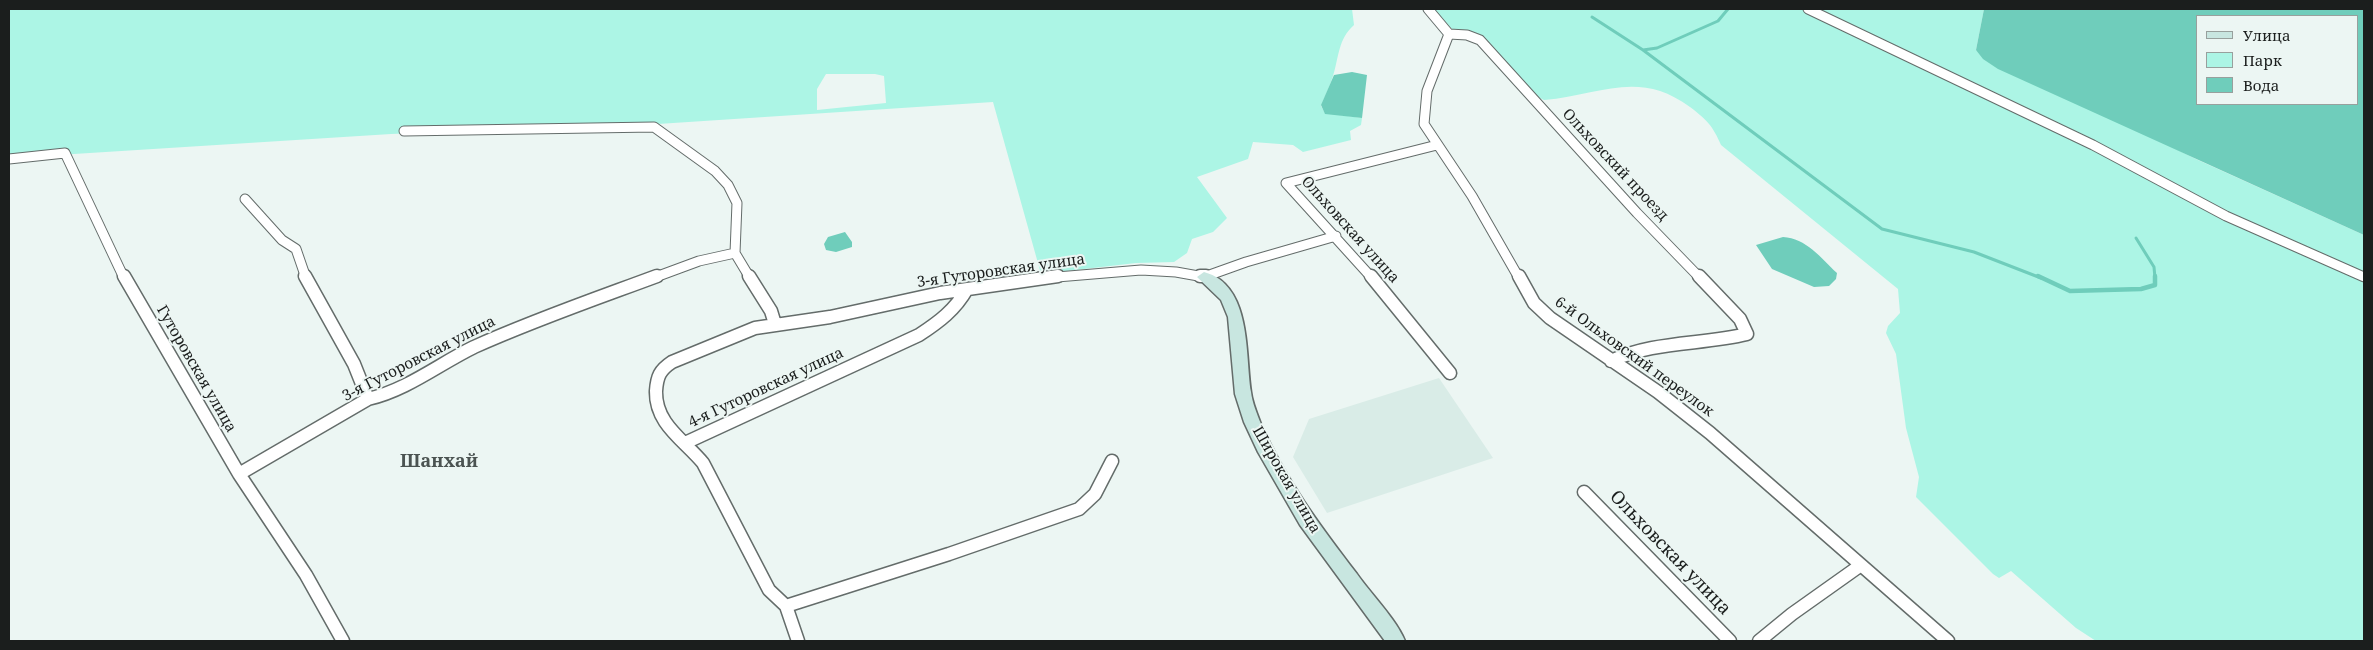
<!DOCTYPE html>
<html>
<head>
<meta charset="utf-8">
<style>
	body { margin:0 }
	#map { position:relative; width:2373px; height:650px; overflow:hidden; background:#ecf6f3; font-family:"Noto Serif",serif }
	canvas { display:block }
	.frame { position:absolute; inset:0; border:10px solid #1b1e1d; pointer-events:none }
	.legend { position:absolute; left:2196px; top:15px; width:162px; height:90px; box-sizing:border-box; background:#ecf6f3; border:1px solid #98a09d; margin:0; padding:6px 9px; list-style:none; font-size:15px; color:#1b1e1d }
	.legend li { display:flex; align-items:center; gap:10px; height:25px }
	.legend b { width:25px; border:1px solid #98a09d }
</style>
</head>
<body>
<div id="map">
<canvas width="2373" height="650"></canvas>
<div class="frame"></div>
<ul class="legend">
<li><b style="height:6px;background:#c8e6e0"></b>Улица</li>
<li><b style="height:14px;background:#acf5e5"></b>Парк</li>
<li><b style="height:14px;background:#6fcdbb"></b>Вода</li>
</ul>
</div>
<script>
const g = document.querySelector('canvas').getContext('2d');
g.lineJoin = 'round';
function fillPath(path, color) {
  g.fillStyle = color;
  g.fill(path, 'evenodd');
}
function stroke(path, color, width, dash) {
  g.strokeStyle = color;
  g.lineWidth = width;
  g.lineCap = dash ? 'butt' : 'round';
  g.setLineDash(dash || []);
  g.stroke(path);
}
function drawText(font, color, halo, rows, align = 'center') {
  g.font = font + ' "Noto Serif",serif';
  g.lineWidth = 4;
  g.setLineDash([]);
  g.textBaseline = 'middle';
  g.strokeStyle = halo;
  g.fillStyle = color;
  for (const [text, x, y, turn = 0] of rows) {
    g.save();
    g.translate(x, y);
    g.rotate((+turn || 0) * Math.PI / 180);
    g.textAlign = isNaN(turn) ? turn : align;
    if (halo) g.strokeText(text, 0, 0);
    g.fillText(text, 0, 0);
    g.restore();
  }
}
const built = new Path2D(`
	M1439,378l54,80 -166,55 -34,-56 16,-38z`);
const green = new Path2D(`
	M9,9h1343l2,16c-16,14 -15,32 -21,51 -3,10 -8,20 -12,30l4,7 37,5 -1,7 -11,6 1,9 -48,12 -10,-7 -40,-3 -5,17 -51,18 30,41 -14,14 -21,7 -5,14 -13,9 -38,1 -95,11 -48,-172 -335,22 -267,10 -333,21 -49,6zM826,74h49l9,2 2,27 -69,7v-21z
	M1433,9h551l-8,41 222,110 166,75v406h-268l-20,-13 -65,-57 -12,7 -6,-4 -77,-77 3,-20 -13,-49 -10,-74 -10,-21 2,-7 12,-13 -2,-24 -177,-144c-8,-19 -14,-25 -31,-38 -51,-38 -90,-12 -146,-7l-10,-5 -46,-51 -34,-13z`);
const water = new Path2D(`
	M1984,9h380v226l-366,-166 -15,-10 -7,-9zM2197,16h160v88h-160z
	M1352,72l15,3 -5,43 -37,-4 -4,-9 13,-30z
	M845,232l7,10v5l-16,5 -10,-2 -2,-6 4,-7z
	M1783,237c23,1 38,21 54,36l-1,6 -7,7 -15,1 -42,-18 -16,-24z`);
const streamFar1 = new Path2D(`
	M1592,17l51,33 14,-2 61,-27 10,-12
	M1643,50l239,179 92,23 67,26
	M2136,238l18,29 1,11`);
const stream = new Path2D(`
	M2038,276l32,15 71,-2 14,-4v-9`);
const streetFar1 = new Path2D(`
	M1428,9l21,25 -22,57 -3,33 48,72 47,82
	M1808,9l285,136 133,71 138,61
	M1449,34l18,1 13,5 157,173 63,65
	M404,131l250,-4 61,44 13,14 9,18 -2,50
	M9,159l56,-6 59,125
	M245,199l37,41 14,9 10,29
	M653,278l46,-17 36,-8 15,25
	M1045,278l96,-8 35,2 28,5 42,-15 90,-26
	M1372,278l-86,-95 151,-38`);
const street = new Path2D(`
	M124,276l115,198 67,101 37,66
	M305,276l49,88 14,35
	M749,276l22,35 4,13
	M1200,276h6
	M1371,276l79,97
	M1519,276l15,27 16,15 108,74 52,41 238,208
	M1611,361c42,-20 91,-16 136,-27l-7,-15 -41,-43
	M685,443l234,-108c20,-13 36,-25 48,-46
	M239,474l129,-75c39,-9 71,-35 106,-52 60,-27 121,-48 183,-71
	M1584,492l146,149
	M786,606l163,-52 130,-45 16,-15 17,-33
	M798,641l-12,-35 -17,-16 -66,-127c-19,-23 -48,-39 -47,-72 1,-15 4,-21 16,-29l83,-34 75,-11 110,-24 118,-17
	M1759,641l33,-27 69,-49`);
const secondary = new Path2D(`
	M1204,272c48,13 41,82 47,120 1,10 6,22 10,32 24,55 60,103 96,150 14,20 39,45 48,67h-20l-85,-116 -42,-73 -14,-30 -9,-28 -7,-77 -7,-17 -24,-23z`);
const streetNames = [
	["Ольховский проезд",1615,165,47],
	["Ольховская улица",1350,230,48],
	["3-я Гуторовская улица",1001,271,-8],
	["6-й Ольховский переулок",1634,357,36],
	["3-я Гуторовская улица",419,359,-27],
	["Гуторовская улица",196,369,60],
	["4-я Гуторовская улица",766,388,-25],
	["Широкая улица",1286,480,60]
];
const quarterNames = [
	["Шанхай",439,462]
];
const nearStreetnames = [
	["Ольховская улица",1670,553,46]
];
fillPath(built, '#d9ece7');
fillPath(green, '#acf5e5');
fillPath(water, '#6fcdbb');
stroke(streamFar1, '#6fcdbb', 3);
stroke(stream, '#6fcdbb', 4.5);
stroke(streetFar1, '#646c6a', 11);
stroke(street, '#646c6a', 15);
stroke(secondary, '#646c6a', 3);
stroke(streetFar1, '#fff', 9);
stroke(street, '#fff', 12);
fillPath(secondary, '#c8e6e0');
drawText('15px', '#1b1e1d', '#ecf6f3', streetNames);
drawText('bold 18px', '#4b5351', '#ecf6f3', quarterNames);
drawText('18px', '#1b1e1d', '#ecf6f3', nearStreetnames);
</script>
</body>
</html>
